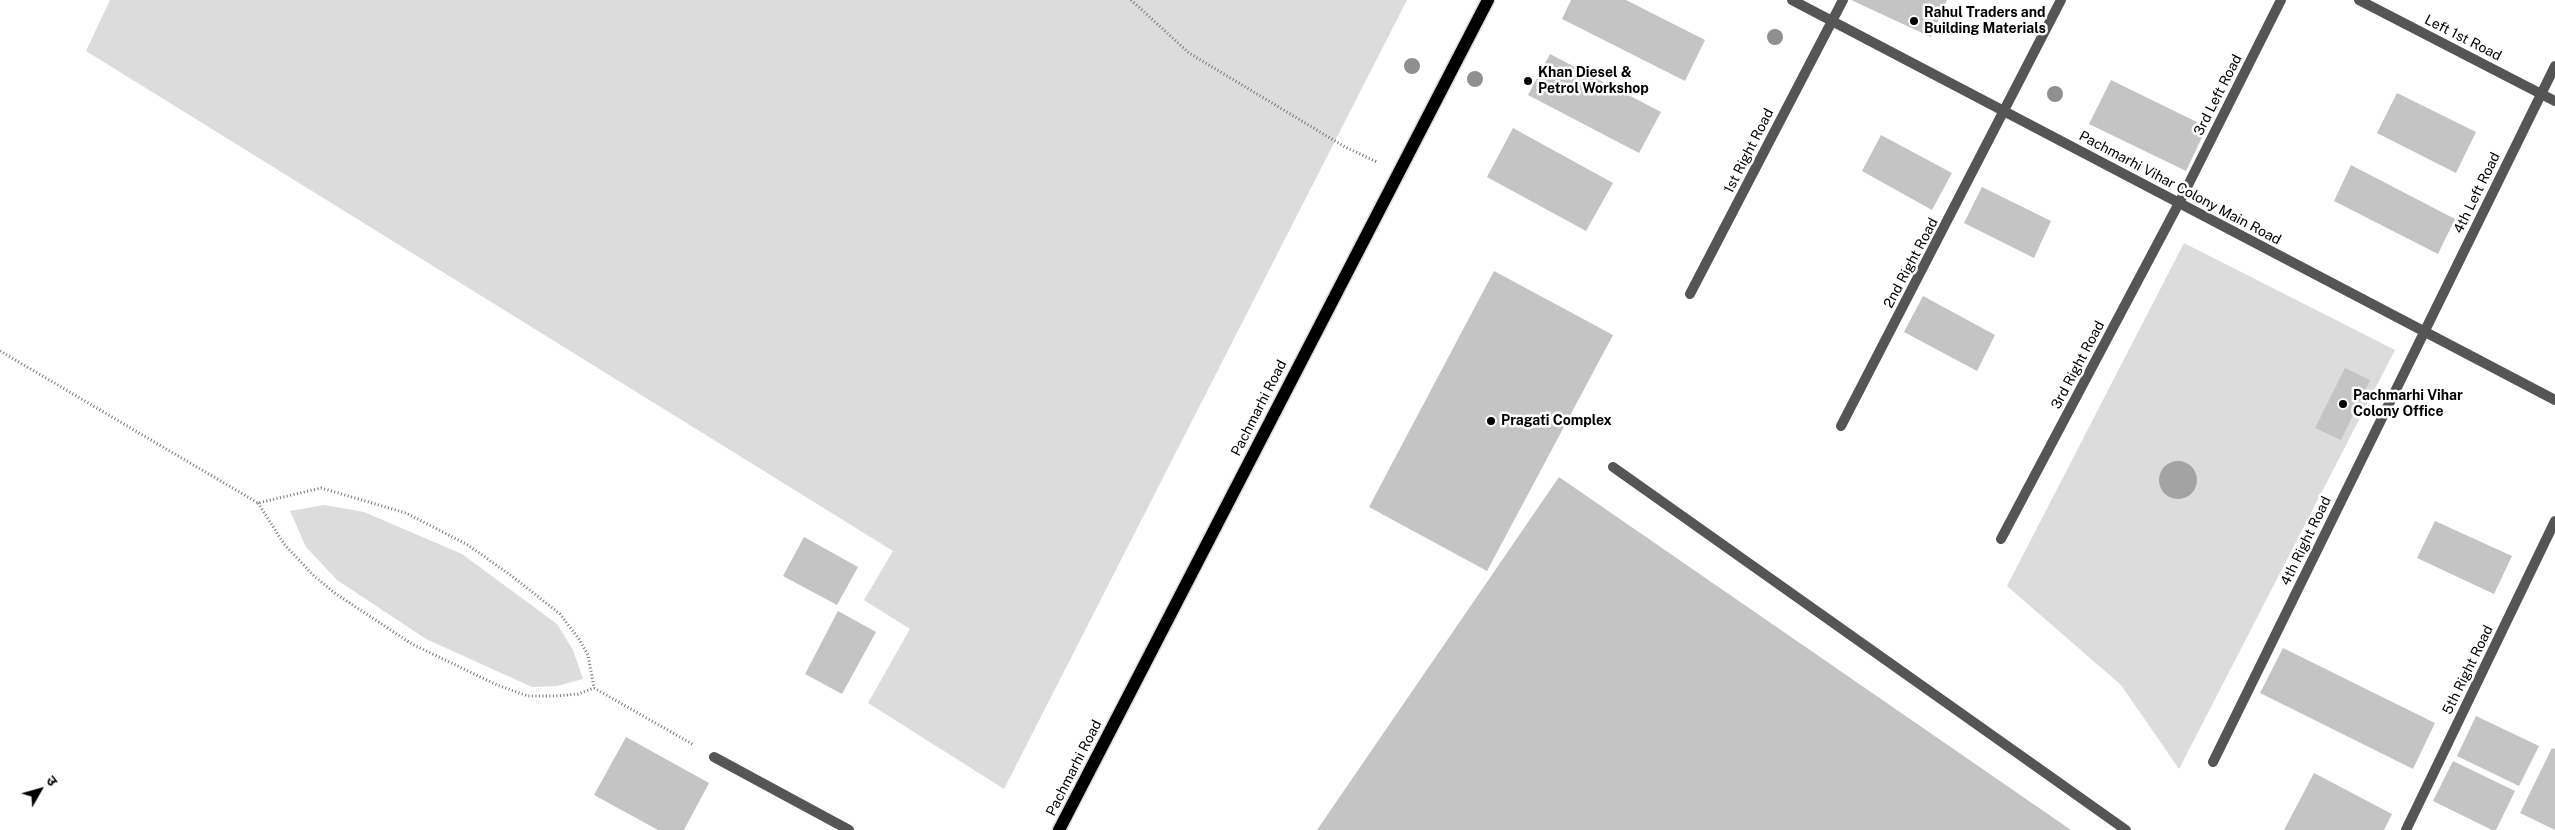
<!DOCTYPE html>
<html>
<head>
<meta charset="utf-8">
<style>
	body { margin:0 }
	#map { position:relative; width:2555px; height:830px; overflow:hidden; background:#fff; font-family:"Public Sans","Noto Sans Devanagari",sans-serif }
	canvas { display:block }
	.north { position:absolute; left:15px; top:765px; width:50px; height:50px; -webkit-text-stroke:4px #fff; paint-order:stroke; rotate:52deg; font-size:14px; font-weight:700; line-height:20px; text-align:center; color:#000 }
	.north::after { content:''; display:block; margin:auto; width:18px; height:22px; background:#000; clip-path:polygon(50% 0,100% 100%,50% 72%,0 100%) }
</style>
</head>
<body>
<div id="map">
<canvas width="2555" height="830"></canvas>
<div class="north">उ</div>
</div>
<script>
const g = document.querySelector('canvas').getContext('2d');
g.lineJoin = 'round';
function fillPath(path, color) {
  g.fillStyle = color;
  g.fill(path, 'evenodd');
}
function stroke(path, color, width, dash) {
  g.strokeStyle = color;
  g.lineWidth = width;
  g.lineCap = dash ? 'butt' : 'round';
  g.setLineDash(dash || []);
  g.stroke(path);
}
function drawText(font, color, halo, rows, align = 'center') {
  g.font = font + ' "Public Sans",sans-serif';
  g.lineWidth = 5;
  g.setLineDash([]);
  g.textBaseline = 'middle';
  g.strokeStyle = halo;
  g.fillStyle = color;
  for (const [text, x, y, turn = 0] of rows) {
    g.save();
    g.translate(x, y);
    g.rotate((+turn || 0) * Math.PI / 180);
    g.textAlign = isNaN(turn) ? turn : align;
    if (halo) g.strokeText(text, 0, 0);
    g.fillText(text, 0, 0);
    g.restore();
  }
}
const green = new Path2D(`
	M110,0h1297l-403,789 -136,-86 42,-74 -46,-29 29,-49 -807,-500z
	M2184,243l211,107 -216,419 -58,-84 -114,-99z
	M324,505l40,7 98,42 95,70 16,26 10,29 -26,7 -25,1 -106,-48 -89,-59 -31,-33 -16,-36z`);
const water = new Path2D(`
	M2159 480a19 19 0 1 1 38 0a19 19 0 1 1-38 0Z`);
const building = new Path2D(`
	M1571,0h55l79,40 -20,41 -123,-62z
	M1851,0h96l-16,37z
	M1550,54l111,58 -22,41 -111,-58z
	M2111,80l96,47 -21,44 -97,-47z
	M2397,93l79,39 -20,41 -79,-40z
	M1513,128l100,55 -27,48 -99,-54z
	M1881,135l71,38 -20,37 -70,-39z
	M2351,165l104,54 -17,35 -104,-53z
	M1982,187l69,34 -17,37 -70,-35z
	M1494,271l119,64 -126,236 -118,-64z
	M1923,296l72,39 -18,36 -73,-39z
	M2345,368l25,12 -29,60 -26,-12z
	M1559,477l512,353h-754z
	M2435,521l77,35 -18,38 -77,-36z
	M804,537l54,30 -21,38 -54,-29z
	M838,611l38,21 -34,62 -37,-20z
	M2283,648l152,75 -22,46 -153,-76z
	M2476,716l63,30 -20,40 -62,-30z
	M626,737l83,46 -25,47h-26l-64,-35z
	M2552,748l3,1v81l-35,-17z
	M2453,761l62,30 -19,39h-4l-59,-29z
	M2314,773l78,41 -8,16h-100z`);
const path = new Path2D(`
	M1131,0l58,53 156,94 32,15
	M0,351l258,152 63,-15 85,25 62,32 45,32 47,37 19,25 9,16 6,33 100,57
	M258,503l26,41 30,32 22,18 76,50 85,41 31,11h27l23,-2 16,-6`);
const service = new Path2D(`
	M1613,467l513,363`);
const minor = new Path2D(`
	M1792,0l763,400
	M2359,0l196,101
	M1690,294l153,-294
	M1841,426l220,-426
	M2001,539l178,-336 102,-203
	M714,757l135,73
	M2213,762l342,-696
	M2406,830l149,-309`);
const primary = new Path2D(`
	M1059,830l429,-830`);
const trees = [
	[1775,37],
	[1412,66],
	[1475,79],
	[2055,94]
];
const markers = [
	[1914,21,5,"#000"],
	[1528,81,5,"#000"],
	[2343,404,5,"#000"],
	[1491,421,5,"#000"]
];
const poiNames = [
	["Rahul Traders and",1924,13],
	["Building Materials",1924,29],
	["Khan Diesel &",1538,73],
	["Petrol Workshop",1538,89],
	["Pachmarhi Vihar",2353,396],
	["Colony Office",2353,412],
	["Pragati Complex",1501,421]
];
const streetNames = [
	["Left 1st Road",2463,38,27],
	["3rd Left Road",2218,95,-63],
	["1st Right Road",1749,151,-63],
	["Pachmarhi Vihar Colony Main Road",2180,188,28],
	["4th Left Road",2477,193,-64],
	["2nd Right Road",1911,263,-62],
	["3rd Right Road",2078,365,-62],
	["Pachmarhi Road",1259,408,-63],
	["4th Right Road",2306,541,-64],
	["5th Right Road",2468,670,-64],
	["Pachmarhi Road",1074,768,-63]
];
fillPath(green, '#dcdcdc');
fillPath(water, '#a3a3a3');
fillPath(building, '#c4c4c4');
stroke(primary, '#dbdbdb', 15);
stroke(path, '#777', 3, [1, 2.5]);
stroke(service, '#555', 10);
stroke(minor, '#555', 10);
stroke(primary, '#000', 12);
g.fillStyle = '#8f8f8f';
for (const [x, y] of trees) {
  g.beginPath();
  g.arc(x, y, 8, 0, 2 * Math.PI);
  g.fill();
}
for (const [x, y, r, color] of markers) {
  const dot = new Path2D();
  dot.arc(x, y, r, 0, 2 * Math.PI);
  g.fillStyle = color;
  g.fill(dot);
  stroke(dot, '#fff', 2);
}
drawText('bold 14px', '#000', '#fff', poiNames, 'left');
drawText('14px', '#000', '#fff', streetNames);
</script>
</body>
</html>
